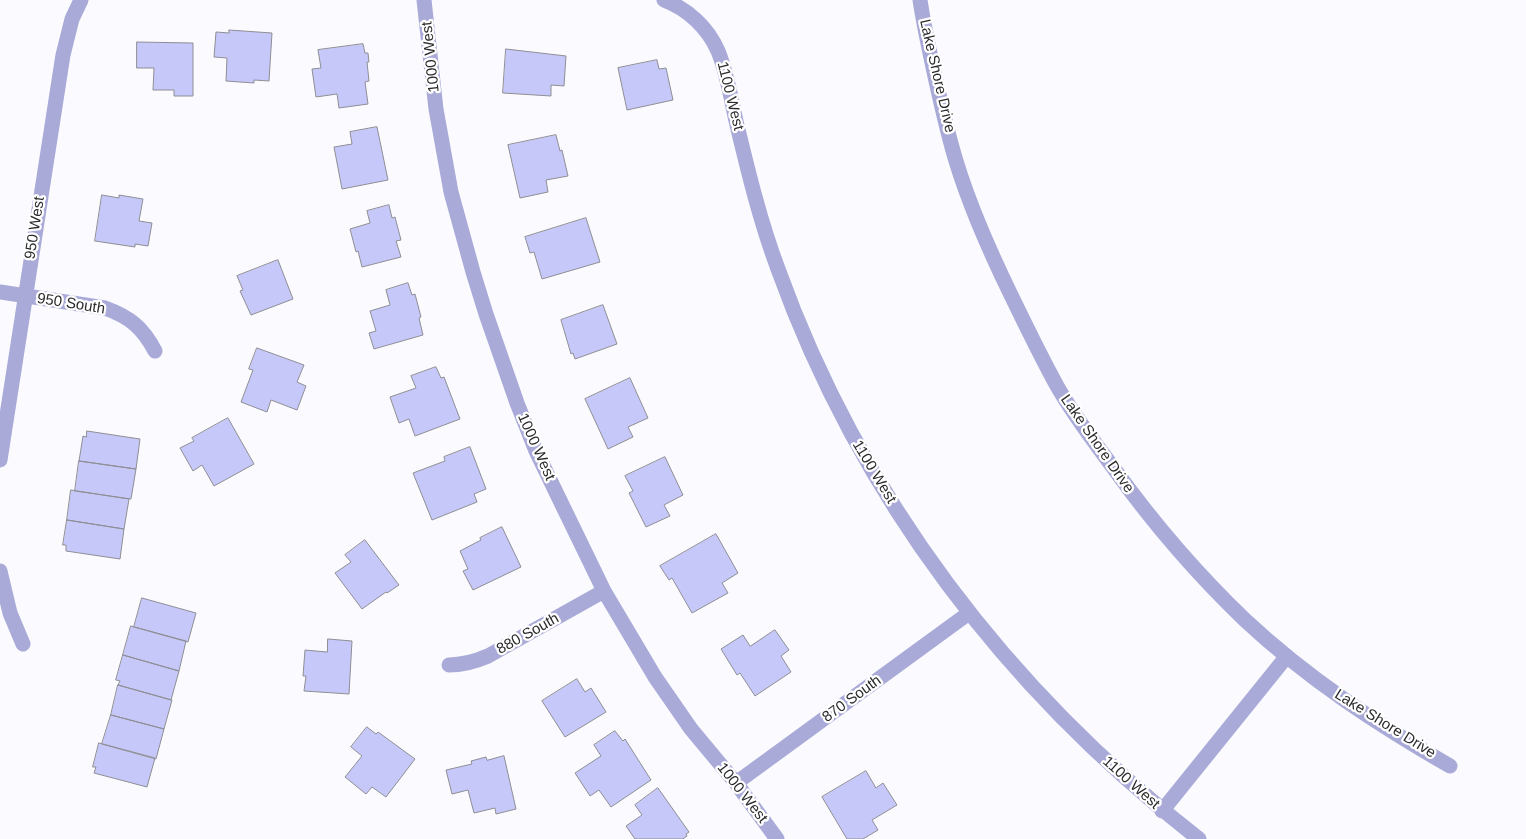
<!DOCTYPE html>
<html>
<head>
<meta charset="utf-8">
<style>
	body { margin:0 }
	canvas { display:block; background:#fafaff }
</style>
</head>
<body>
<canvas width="1526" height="839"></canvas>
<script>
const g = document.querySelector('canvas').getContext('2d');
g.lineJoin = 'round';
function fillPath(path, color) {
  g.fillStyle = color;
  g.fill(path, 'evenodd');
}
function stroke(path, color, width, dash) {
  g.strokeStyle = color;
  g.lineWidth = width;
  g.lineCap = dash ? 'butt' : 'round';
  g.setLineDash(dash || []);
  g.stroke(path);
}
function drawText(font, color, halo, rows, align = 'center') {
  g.font = font + ' Helvetica,sans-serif';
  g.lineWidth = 4.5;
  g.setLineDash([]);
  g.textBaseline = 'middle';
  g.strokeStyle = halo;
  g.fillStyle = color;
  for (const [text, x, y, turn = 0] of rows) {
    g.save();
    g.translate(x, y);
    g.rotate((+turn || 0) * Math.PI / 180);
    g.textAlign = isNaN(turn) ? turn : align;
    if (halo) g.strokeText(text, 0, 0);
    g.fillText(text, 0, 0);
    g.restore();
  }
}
const building = new Path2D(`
	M229,30l43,3 -3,48 -15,-1v3l-28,-2 1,-23 -13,-1 2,-25 13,1z
	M137,42l56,1v53h-19v-6h-21l1,-22h-17z
	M363,44l2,9h3l1,9h-2l2,19 -4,1 3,22 -29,4 -2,-14 -21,3 -4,-28 9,-1 -3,-18z
	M506,49l60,7 -2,30 -13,-1v11l-48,-3z
	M657,60l2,9 7,-1 7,32 -46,10 -9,-42z
	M377,127l11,53 -46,9 -8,-42 18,-3 -2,-12z
	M556,135l4,16 2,-1 6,26 -22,4 2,12 -28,6 -12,-53z
	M102,195l17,3v-3l24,4 -4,22 13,2 -4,23 -13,-2v3l-40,-6z
	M389,205l3,13 3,-1 6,23 -5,1 5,16 -39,10 -4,-16 -2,1 -6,-23 20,-6 -3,-12z
	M586,218l14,44 -58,17 -8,-27 -4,1 -5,-16z
	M278,260l15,39 -42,16 -11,-24 3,-1 -6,-14z
	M408,283l4,12 3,-1 6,23 -2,1 4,17 -49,14 -5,-16 7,-2 -6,-20 20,-6 -4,-15z
	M603,305l14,39 -42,15 -2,-6 -2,1 -10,-34z
	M257,348l47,17 -7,17 9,4 -9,24 -26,-10 -4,12 -26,-10 12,-32 -4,-1z
	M436,367l5,11 3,-1 16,42 -45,17 -6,-17 -10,4 -9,-26 26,-9 -5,-12z
	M630,378l18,40 -20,9 5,10 -25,12 -23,-50z
	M228,418l26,46 -40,22 -12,-21 -9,6 -13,-23 14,-7 -2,-3z
	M87,431l53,8 -4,30 -57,-8 4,-25 3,1z
	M470,447l16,42 -12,5 3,8 -45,18 -19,-47 32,-12 -1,-4z
	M665,457l18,38 -19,10 6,11 -24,11 -17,-34 4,-2 -8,-15z
	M79,461l57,8 -5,30 -56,-8z
	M71,490l58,9 -5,30 -57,-9z
	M67,520l57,9 -4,30 -54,-8v-6h-3z
	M502,527l19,40 -48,23 -10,-19 5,-2 -8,-18 21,-11 -1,-2z
	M716,534l22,39 -16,10 6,10 -36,20 -20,-35 -3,2 -9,-14z
	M365,540l34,45 -12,8 -1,-1 -24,17 -27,-36 16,-11 -6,-7z
	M142,598l54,15 -8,29 -54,-15z
	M131,626l55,15 -7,30 -56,-16z
	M775,630l14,20 -8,6 10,16 -36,24 -15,-23 -3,2 -16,-26 22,-14 7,11z
	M328,639l24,2 -3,53 -45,-3 2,-15h-3l2,-26 22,2z
	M123,655l56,16 -8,29 -53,-15 2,-4 -4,-1z
	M577,679l8,13 6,-4 15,24 -41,25 -23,-36z
	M118,685l54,15 -8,29 -53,-14z
	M111,715l53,14 -8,30 -54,-15z
	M367,727l9,7 2,-2 37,27 -29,38 -14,-10 -6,7 -21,-17 17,-21 -11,-9z
	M615,731l8,10 2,-2 26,41 -40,27 -12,-17 -9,6 -15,-23 26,-17 -7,-11z
	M99,743l56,15 -8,29 -53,-14 2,-6h-3z
	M504,756l12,53 -20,5 -1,-6 -21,5 -6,-23 -16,4 -6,-24 26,-6 -1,-3 15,-4 1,3z
	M866,771l10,17 7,-5 14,22 -25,15 6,10 -15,9h-16l-25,-42z
	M658,788l31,44 -3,2 1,2 -4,3h-48l-9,-13 16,-11 -7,-10z`);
const minor = new Path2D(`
	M424,0l12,109 15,83 22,80 13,42 31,89 19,48 68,140 51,86 36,52 45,54 41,56
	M664,0c24,9 44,28 54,51 9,22 13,47 18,70 12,50 24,100 42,148 82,228 230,422 421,570
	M920,0c4,27 10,54 16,81 6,27 12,54 20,80 14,46 34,91 55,134 15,31 30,62 46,91 17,30 38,57 58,84 39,54 82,104 130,150 62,58 132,104 205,146
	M0,292l105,16c25,9 38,20 50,43
	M0,460l63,-405 9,-36 9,-19
	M0,571l10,42 13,31
	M449,665c14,0 25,-3 39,-9l116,-65
	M736,783l233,-170
	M1162,811l125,-155`);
const streetNames = [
	["1000 West",431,57,-96],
	["Lake Shore Drive",937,76,77],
	["1100 West",730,96,76],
	["950 West",35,228,-81],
	["950 South",71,304,9],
	["Lake Shore Drive",1097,444,55],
	["1000 West",536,447,66],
	["1100 West",874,472,59],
	["880 South",528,634,-29],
	["870 South",852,699,-36],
	["Lake Shore Drive",1385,724,32],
	["1100 West",1131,783,42],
	["1000 West",742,793,52]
];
fillPath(building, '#c6c8f9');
stroke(building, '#8e8e94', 1);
stroke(minor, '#a9aad8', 15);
drawText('15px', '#2b2b2d', '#fff', streetNames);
</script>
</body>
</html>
